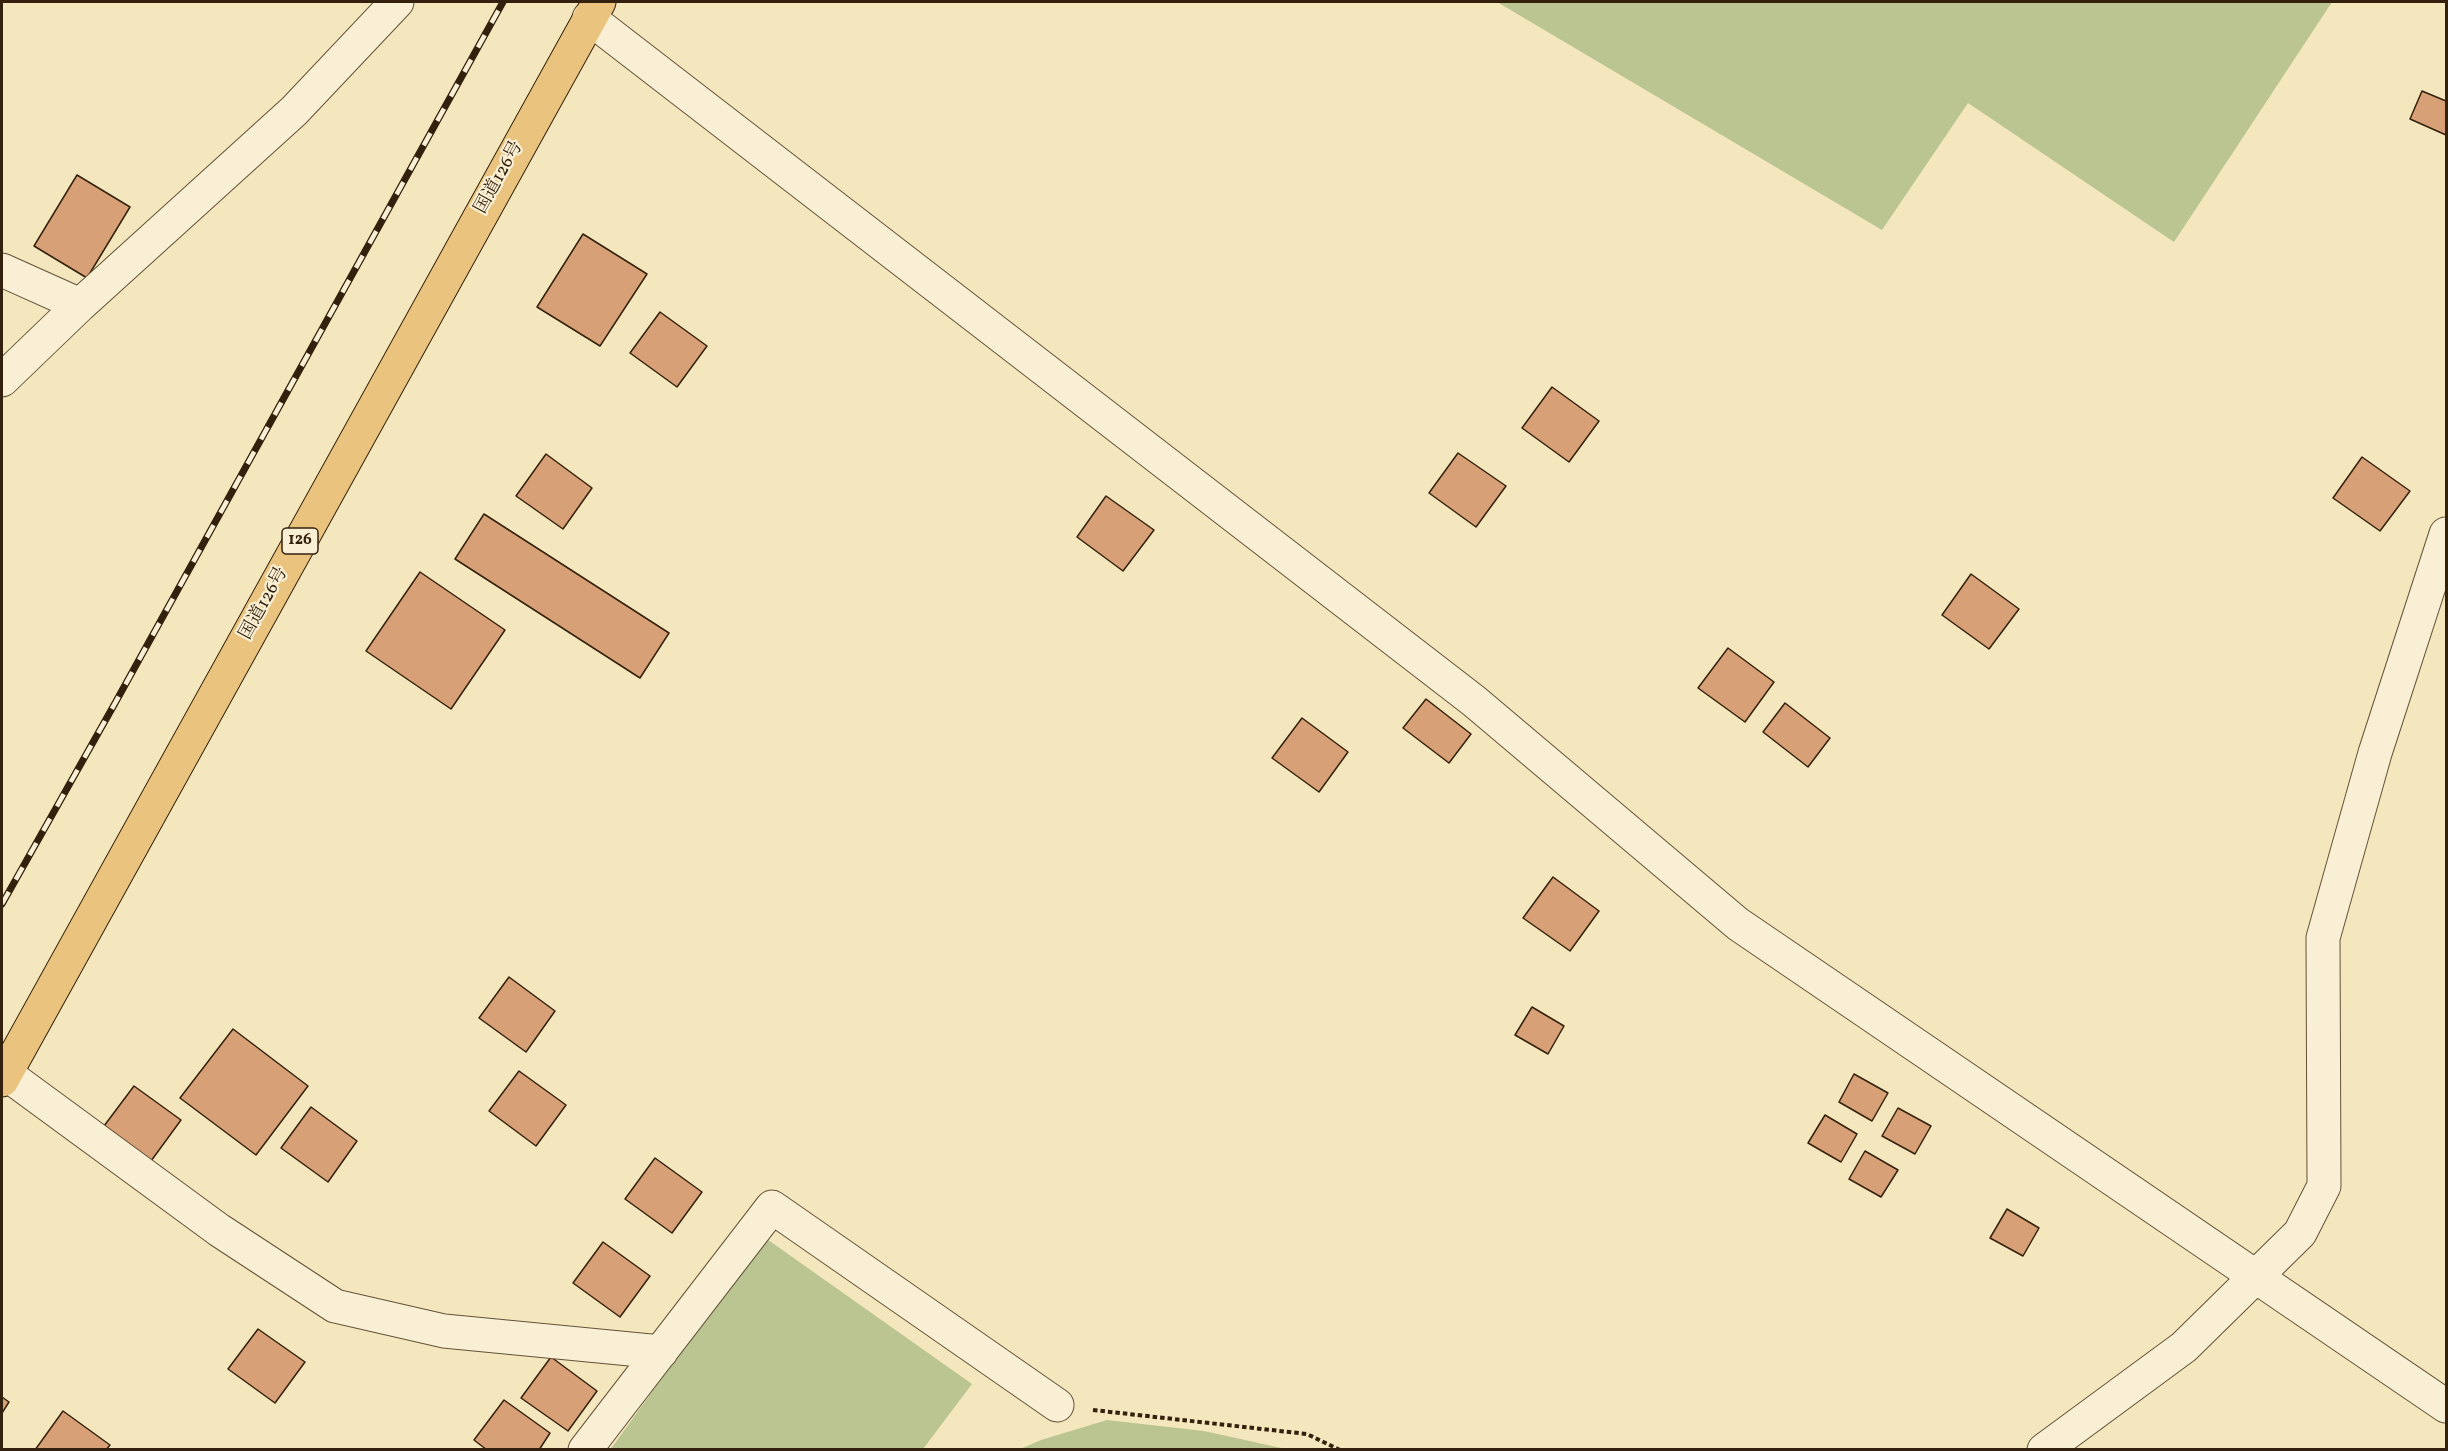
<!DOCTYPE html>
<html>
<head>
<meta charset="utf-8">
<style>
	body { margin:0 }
	#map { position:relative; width:2448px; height:1451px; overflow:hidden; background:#f5e7bd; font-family:Vollkorn,serif }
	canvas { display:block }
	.frame { position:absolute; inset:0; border:3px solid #34210d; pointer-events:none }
</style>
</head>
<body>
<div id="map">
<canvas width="2448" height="1451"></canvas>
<div class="frame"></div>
</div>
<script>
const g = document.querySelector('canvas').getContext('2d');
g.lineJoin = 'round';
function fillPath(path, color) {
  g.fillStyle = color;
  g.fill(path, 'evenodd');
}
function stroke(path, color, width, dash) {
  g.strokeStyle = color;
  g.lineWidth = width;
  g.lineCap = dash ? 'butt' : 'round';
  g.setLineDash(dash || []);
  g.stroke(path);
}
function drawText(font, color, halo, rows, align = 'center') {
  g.font = font + ' Vollkorn,"Noto Serif JP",serif';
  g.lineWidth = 4.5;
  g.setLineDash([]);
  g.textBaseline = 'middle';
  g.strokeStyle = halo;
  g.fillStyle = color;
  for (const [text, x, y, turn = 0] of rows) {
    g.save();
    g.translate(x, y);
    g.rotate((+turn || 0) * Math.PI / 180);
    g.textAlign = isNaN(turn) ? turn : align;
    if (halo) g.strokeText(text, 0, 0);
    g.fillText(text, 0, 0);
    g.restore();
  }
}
const green = new Path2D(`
	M1497,2h835l-158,240 -206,-139 -86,127z
	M764,1237l208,147 -49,65 -313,1z
	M1107,1420l97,11 82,18h-266l21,-9z`);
const building = new Path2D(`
	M2422,91l24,10v34l-36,-16z
	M77,175l53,32 -43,71 -53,-32z
	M583,234l64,40 -47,72 -63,-39z
	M660,312l47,34 -30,41 -47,-34z
	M1552,387l47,34 -30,41 -47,-34z
	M1458,453l48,33 -30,41 -47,-34z
	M546,454l46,34 -29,41 -47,-33z
	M2362,457l48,34 -30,40 -47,-33z
	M1106,496l48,34 -31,41 -46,-34z
	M484,514l185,119 -29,45 -185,-119z
	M420,572l85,58 -54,79 -85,-58z
	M1971,574l48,35 -30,40 -47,-34z
	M1728,648l46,34 -29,40 -47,-34z
	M1426,699l45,35 -22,29 -46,-35z
	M1785,703l45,35 -22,29 -45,-35z
	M1302,718l46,34 -29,40 -47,-34z
	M1553,877l46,34 -29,40 -47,-33z
	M509,977l46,34 -29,41 -47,-34z
	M1532,1007l32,19 -16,28 -33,-19z
	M233,1029l75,57 -52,69 -76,-57z
	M519,1071l47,34 -30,41 -47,-35z
	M1854,1074l34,19 -16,28 -33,-19z
	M134,1086l47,34 -30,41 -47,-35z
	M311,1107l46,34 -29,41 -47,-34z
	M1898,1108l33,18 -16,28 -33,-18z
	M1825,1115l32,19 -16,28 -33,-19z
	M1865,1151l33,19 -17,27 -32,-18z
	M655,1158l47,34 -30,41 -47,-34z
	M2007,1209l32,19 -16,28 -33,-18z
	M603,1242l47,34 -30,41 -47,-34z
	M258,1329l47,33 -30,41 -47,-34z
	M551,1357l46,34 -29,40 -47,-33z
	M2,1397l7,5 -7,11z
	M504,1400l46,33 -11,17h-52l-13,-10z
	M63,1411l47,34 -4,5h-71z`);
const path = new Path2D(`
	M1093,1410l214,24 33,16`);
const minor = new Path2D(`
	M589,18l885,683 264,223 708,482
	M2,270l78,35
	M2,380l78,-75 214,-194 103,-109
	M5,1073l214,157 116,76 109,25 217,21
	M585,1450l187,-243 285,198
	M2044,1450l140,-103 116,-114 24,-47 -1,-248 52,-185 71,-219`);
const highway = new Path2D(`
	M2,1080l597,-1078`);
const rail = new Path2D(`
	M2,904l112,-199 389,-703`);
const shields = [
	[300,541,36]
];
const shieldNames = [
	["126",300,541]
];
const streetNames = [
	["国道126号",500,178,-61],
	["国道126号",265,604,-61]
];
fillPath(green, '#bbc592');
fillPath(building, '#d7a076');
stroke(building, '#34210d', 1.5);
stroke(minor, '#645239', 35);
stroke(highway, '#34210d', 35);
stroke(path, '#34210d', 4, [4.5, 3]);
stroke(minor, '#f8efd4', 33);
stroke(highway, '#eac47e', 33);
stroke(rail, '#34210d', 7);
stroke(rail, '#f8efd4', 4.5, [14]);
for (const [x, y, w] of shields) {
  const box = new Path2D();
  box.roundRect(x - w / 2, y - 13, w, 26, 4.5);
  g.fillStyle = '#f8efd4';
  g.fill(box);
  stroke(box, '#34210d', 1.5);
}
drawText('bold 16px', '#34210d', null, shieldNames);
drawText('18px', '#34210d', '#f8efd4', streetNames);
</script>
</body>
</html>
